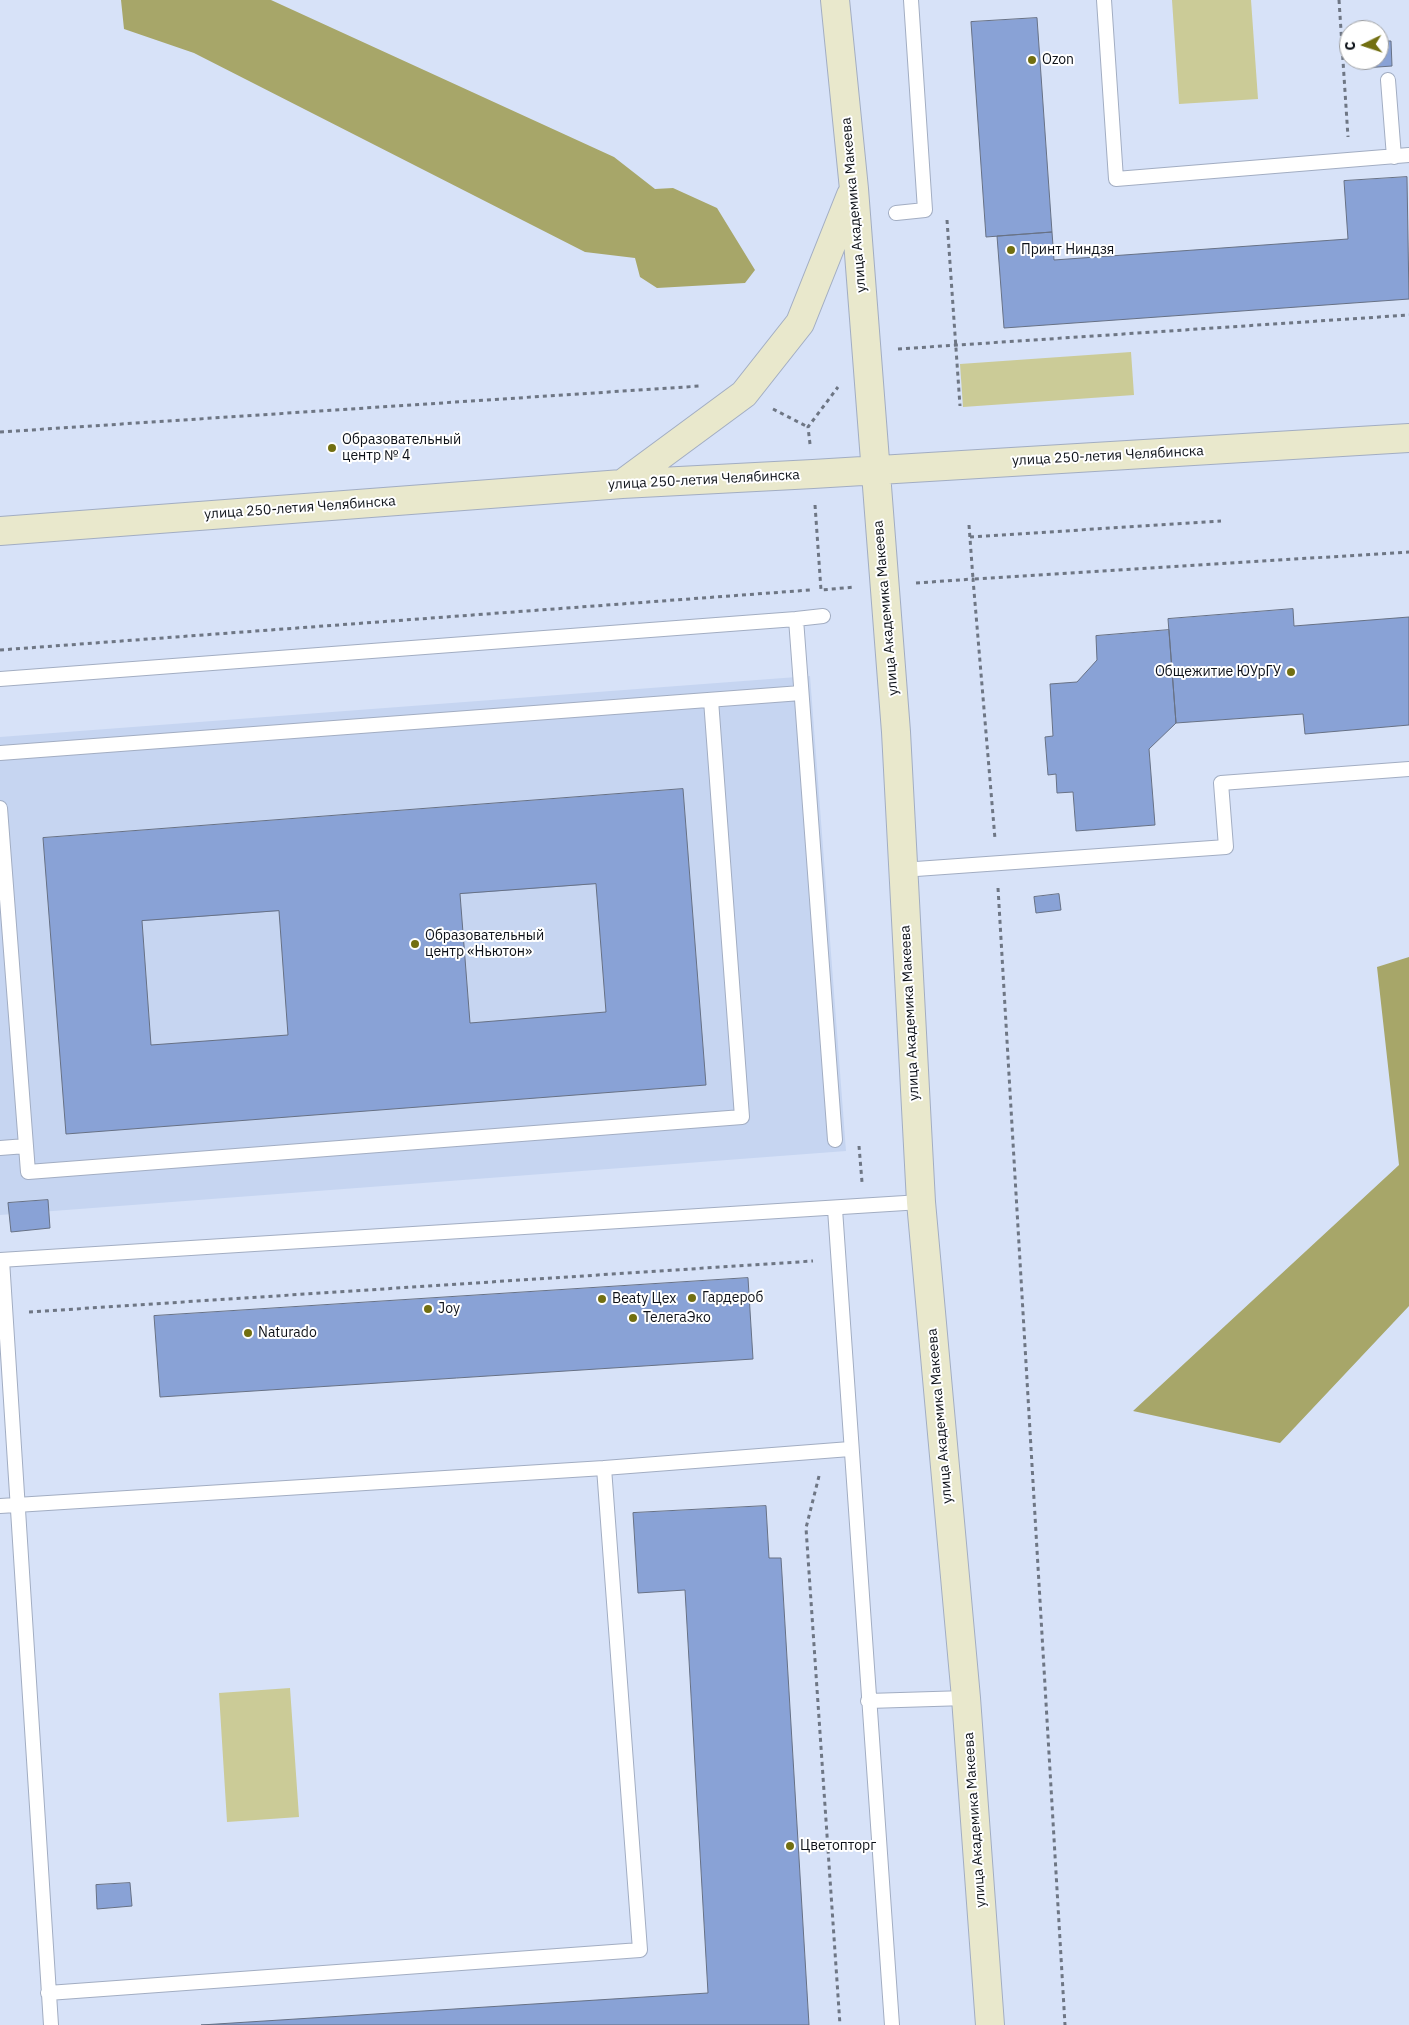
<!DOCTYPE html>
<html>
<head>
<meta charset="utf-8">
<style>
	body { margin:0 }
	#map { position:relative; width:1409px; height:2025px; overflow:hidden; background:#d7e2f8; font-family:"IBM Plex Sans",sans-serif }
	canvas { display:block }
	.north { position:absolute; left:1339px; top:20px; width:50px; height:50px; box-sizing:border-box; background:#fff; border:1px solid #9ea0a3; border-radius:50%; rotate:266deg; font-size:14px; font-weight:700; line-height:20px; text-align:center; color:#0d1118 }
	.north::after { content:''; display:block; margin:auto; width:18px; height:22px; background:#726f11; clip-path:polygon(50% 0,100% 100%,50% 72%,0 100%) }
</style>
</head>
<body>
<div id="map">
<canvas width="1409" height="2025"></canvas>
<div class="north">С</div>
</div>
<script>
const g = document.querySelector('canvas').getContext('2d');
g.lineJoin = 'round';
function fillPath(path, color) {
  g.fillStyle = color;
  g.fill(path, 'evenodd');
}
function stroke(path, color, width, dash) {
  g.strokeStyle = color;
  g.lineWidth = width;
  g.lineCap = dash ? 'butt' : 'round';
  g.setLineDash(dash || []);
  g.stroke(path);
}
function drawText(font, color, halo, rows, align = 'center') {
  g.font = font + ' "IBM Plex Sans",sans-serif';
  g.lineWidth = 4;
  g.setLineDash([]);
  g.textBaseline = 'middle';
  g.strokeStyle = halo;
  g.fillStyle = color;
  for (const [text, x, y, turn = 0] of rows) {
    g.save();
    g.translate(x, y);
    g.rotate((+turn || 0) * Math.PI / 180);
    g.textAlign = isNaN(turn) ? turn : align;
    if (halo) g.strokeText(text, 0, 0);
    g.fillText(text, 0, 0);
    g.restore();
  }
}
const built = new Path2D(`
	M810,676l36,475 -846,64v-478z`);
const green = new Path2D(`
	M1172,0h79l7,99 -79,5z
	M1131,352l3,43 -171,12 -3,-43z
	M290,1688l9,129 -72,5 -8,-129z`);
const forest = new Path2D(`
	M121,0h150l343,157 41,32 18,-1 44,20 38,62 -10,13 -88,5 -17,-11 -5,-19 -50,-6 -391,-199 -70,-24z
	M1409,957v349l-129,137 -147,-32 266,-246 -22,-198z`);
const building = new Path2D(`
	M1037,18l15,214 -66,5 -15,-215z
	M1379,41h12l1,25 -28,2v-8h15z
	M1407,177l2,122 -405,29 -7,-92 55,-4 2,28 294,-21 -4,-58z
	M1293,609l1,17 115,-9v108l-104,9 -2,-20 -127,9 -8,-104z
	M1169,630l7,93 -27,26 6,76 -79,6 -3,-39 -16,1 -1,-19 -8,1 -3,-38 8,-1 -3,-52 27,-2 20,-22 -1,-24z
	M683,789l23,296 -640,49 -23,-296zM596,884l10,128 -136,11 -10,-129zM279,911l9,124 -137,10 -9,-124z
	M1059,894l2,16 -25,3 -2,-16z
	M48,1200l2,28 -39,4 -3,-29z
	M748,1278l5,81 -593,38 -6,-81z
	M766,1506l3,52h12l28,467h-608l507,-32 -23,-403 -47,3 -5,-80z
	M130,1883l2,23 -35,3 -1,-24z`);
const path = new Path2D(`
	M1339,0l9,137
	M947,220l13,186
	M898,349l511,-34
	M773,409l35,18
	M0,432l700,-46
	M810,444l-2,-17 30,-40
	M815,505l6,85 34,-3
	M969,525l4,54 436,-27
	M970,537l251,-16
	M916,583l57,-4 22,260
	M0,650l810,-60
	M998,888l67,1137
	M859,1146l3,36
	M29,1312l784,-51
	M819,1476l-13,52 34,497`);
const lane = new Path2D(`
	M1104,0l12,179 293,-24
	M1388,80l6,77
	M896,213l29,-3 -14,-210
	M796,619l27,-3
	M0,679l796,-60 39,521
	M0,753l801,-60
	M0,808l28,364 714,-55 -31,-417
	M902,870l324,-23 -5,-64 188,-14
	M0,1148l26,-2
	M835,1209l57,816
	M0,1260l921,-58
	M2,1260l49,765
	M0,1506l604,-38 246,-19
	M868,1701l98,-3
	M48,1993l592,-43 -36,-482`);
const secondary = new Path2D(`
	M835,0l19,189 42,543 25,470 45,496 24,327
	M622,484l122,-90 56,-71 51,-128
	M0,531l622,-47 191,-10 596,-36`);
const markers = [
	[1032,60,5,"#726f11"],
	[1011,250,5,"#726f11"],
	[332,448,5,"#726f11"],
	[1291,672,5,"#726f11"],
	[415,944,5,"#726f11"],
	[692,1298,5,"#726f11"],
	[602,1299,5,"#726f11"],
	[428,1309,5,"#726f11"],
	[633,1318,5,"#726f11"],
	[248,1333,5,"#726f11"],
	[790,1846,5,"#726f11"]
];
const poiNames = [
	["Ozon",1042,60],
	["Принт Ниндзя",1021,250],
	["Образовательный",342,440],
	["центр № 4",342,456],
	["Общежитие ЮУрГУ",1281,672,"right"],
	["Образовательный",425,936],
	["центр «Ньютон»",425,952],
	["Гардероб",702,1298],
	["Beaty Цех",612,1299],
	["Joy",438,1309],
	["ТелегаЭко",643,1318],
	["Naturado",258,1333],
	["Цветопторг",800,1846]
];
const streetNames = [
	["улица Академика Макеева",854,205,-95],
	["улица 250-летия Челябинска",1108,456,-3],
	["улица 250-летия Челябинска",704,480,-3],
	["улица 250-летия Челябинска",300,508,-4],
	["улица Академика Макеева",886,608,-95],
	["улица Академика Макеева",910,1013,-93],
	["улица Академика Макеева",940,1416,-95],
	["улица Академика Макеева",975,1820,-94]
];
fillPath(built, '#c6d5f1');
fillPath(green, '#cbcb97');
fillPath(forest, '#a7a669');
fillPath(building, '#89a2d6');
stroke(building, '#677185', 1);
stroke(lane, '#a2adc2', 16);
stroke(secondary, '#a2adc2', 30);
stroke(path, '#6e7684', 3, [4, 4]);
stroke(lane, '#fff', 14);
stroke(secondary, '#e9e8cc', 28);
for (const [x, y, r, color] of markers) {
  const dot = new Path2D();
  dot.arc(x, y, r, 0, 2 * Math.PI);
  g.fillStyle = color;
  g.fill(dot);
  stroke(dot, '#fff', 2);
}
drawText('14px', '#0d1118', '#fff', poiNames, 'left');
drawText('14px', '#0d1118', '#fff', streetNames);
</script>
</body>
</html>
